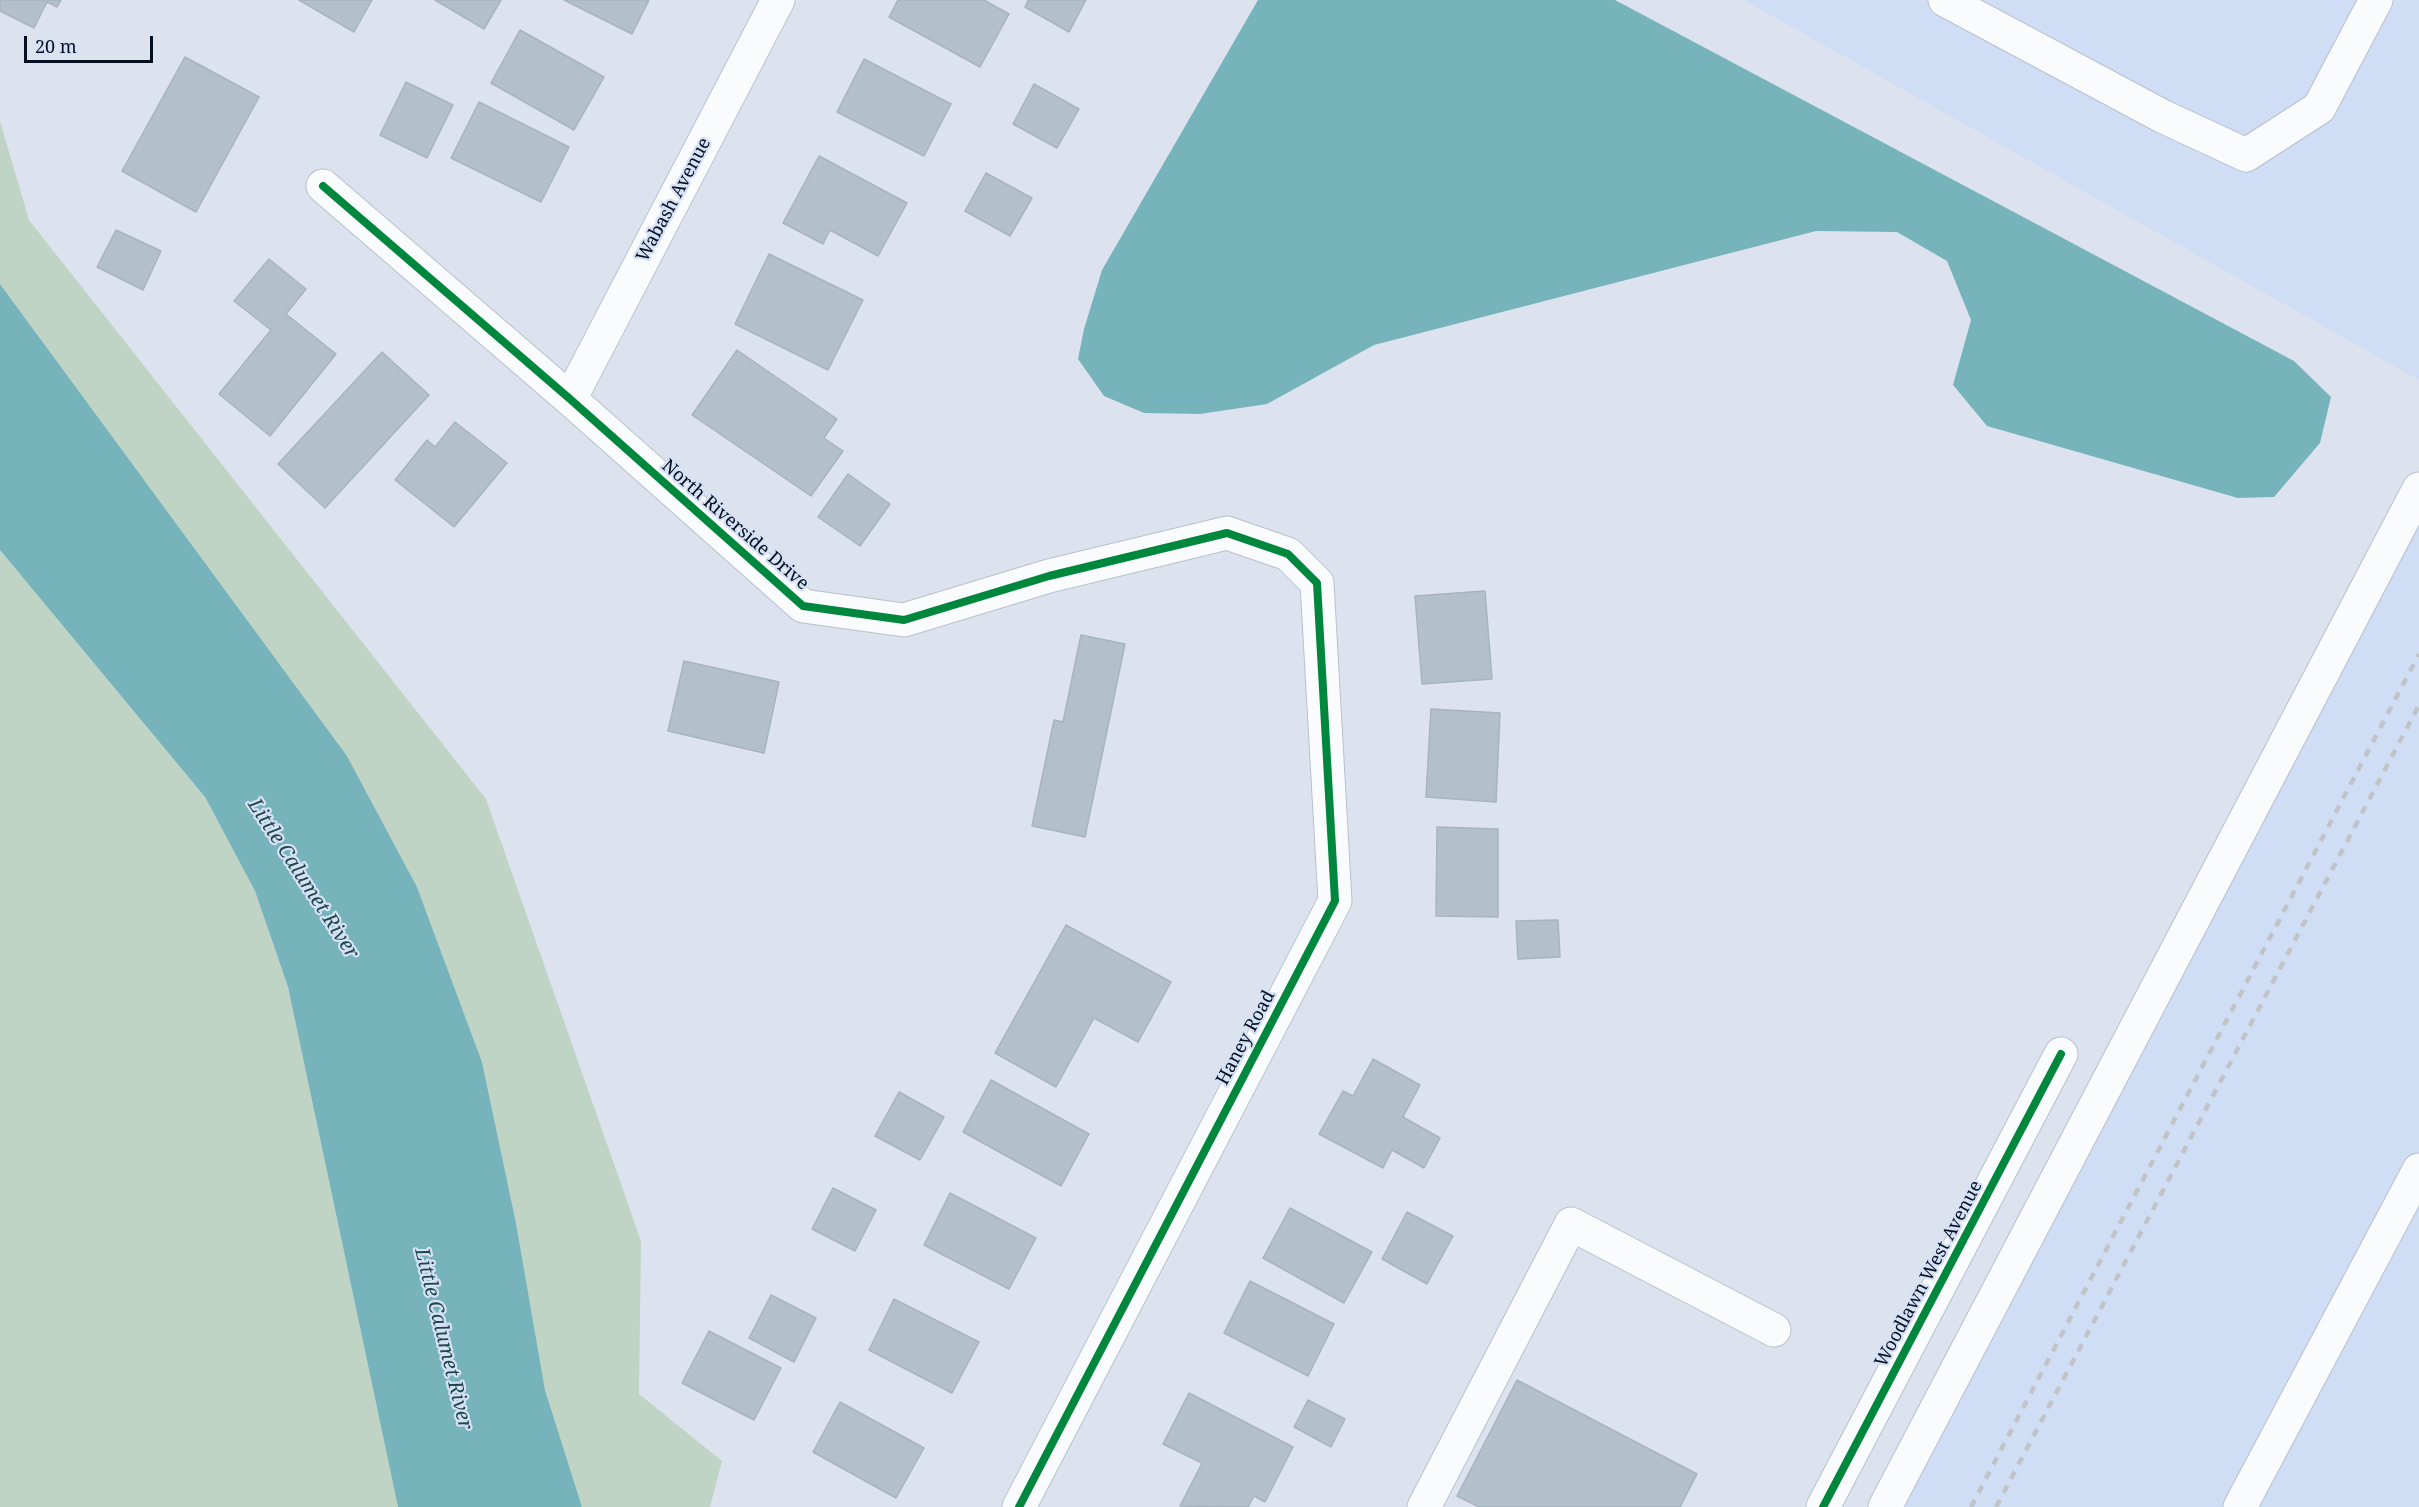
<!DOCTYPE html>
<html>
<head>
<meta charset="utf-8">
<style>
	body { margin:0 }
	#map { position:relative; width:2419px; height:1507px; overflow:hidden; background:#dde3ee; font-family:"Noto Serif",serif }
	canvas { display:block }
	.scale { position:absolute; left:24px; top:36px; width:129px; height:27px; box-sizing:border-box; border:3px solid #060f20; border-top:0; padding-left:8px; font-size:18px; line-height:21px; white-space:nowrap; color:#060f20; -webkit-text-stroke:4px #d5e1f6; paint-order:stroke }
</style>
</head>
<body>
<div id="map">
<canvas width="2419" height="1507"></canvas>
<div class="scale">20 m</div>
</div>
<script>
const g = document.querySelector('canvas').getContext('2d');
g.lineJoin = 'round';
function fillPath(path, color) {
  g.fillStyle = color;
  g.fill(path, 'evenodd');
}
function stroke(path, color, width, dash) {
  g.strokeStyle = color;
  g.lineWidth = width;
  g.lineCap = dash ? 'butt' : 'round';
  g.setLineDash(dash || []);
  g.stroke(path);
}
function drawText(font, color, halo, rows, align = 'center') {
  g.font = font + ' "Noto Serif",serif';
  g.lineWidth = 4.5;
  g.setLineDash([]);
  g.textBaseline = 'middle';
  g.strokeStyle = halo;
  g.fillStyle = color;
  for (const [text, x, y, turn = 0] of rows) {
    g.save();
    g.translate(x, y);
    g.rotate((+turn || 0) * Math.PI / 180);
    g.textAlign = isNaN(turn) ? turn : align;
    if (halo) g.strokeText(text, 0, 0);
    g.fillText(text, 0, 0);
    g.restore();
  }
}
const built = new Path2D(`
	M1744,0h675v380z
	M2419,480v1027h-549z`);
const green = new Path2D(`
	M0,121l29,99 457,579 155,442 -2,153 83,67 -12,46h-128l-37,-117 -29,-167 -34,-161 -65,-175 -70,-131 -347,-472z
	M0,550l205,247 50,94 33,96 110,520h-398z`);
const water = new Path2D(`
	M1258,0h357l679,361 37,36 -11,46 -46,54 -36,1 -251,-72 -34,-41 18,-65 -24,-59 -50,-29 -81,-1 -442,114 -107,59 -67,10 -56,-1 -40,-17 -26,-37 6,-30 18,-59z
	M0,284l347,472 70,131 65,175 34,161 29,167 37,117h-184l-110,-520 -33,-96 -50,-94 -205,-247z`);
const building = new Path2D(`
	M0,0h61l-4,7 -10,-5 -13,26 -34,-17z
	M299,0h73l-18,32z
	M435,0h66l-17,29z
	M564,0h85l-17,34z
	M898,0h86l25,14 -29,53 -91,-50z
	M1028,0h58l-17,32 -44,-25z
	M520,30l84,47 -30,53 -83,-47z
	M185,57l74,40 -63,115 -74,-41z
	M864,59l87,45 -27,52 -87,-44z
	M406,82l47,23 -26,53 -47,-23z
	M1034,84l45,25 -22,39 -44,-24z
	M479,102l90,45 -28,55 -90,-44z
	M819,156l88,47 -29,53 -48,-26 -7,14 -40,-21z
	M986,173l46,25 -22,38 -45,-25z
	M116,230l45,21 -18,39 -46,-23z
	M769,254l94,46 -35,70 -93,-46z
	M269,259l37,30 -20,25 50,40 -66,82 -51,-42 52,-64 -37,-29z
	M737,350l100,69 -13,19 19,13 -32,45 -119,-81z
	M382,352l47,43 -104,113 -47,-44z
	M455,422l52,41 -53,64 -59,-47 32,-40 8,7z
	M848,474l42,30 -30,42 -42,-29z
	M1485,591l7,88 -70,5 -7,-88z
	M1081,635l44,9 -40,193 -53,-11 22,-106 9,2z
	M684,661l95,21 -15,71 -96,-22z
	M1431,709l69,4 -4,89 -70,-5z
	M1437,827l61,2v88l-62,-1z
	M1558,920l2,37 -42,2 -2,-38z
	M1066,925l105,57 -33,60 -44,-24 -38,69 -61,-34z
	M1373,1059l47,26 -17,32 37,21 -16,30 -32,-18 -9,18 -64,-34 24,-43 10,5z
	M991,1080l98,54 -28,52 -98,-54z
	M899,1092l45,25 -24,43 -45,-24z
	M833,1188l43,22 -21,41 -43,-22z
	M950,1193l86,45 -27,51 -85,-44z
	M1290,1208l82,44 -28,51 -81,-45z
	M1407,1212l46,24 -26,48 -45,-25z
	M1250,1281l84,43 -26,52 -84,-43z
	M771,1295l45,23 -22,44 -45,-24z
	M894,1299l85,43 -27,51 -83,-43z
	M709,1331l72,37 -27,52 -72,-37z
	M1517,1380l180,94 -17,33h-201l-22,-11z
	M1189,1393l104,54 -28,55 -11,-6 -6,11 -68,-1 22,-43 -39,-19z
	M1308,1400l37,19 -14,28 -37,-20z
	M840,1402l84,46 -28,50 -83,-46z`);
const minor = new Path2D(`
	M1945,0l217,116 84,39 73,-47 57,-108
	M323,186l247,213 233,207 101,14 145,-44 178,-43 61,21 29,29 18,318 -316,606
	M570,399l208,-399
	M1424,1507l147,-283 203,106
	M1823,1507l238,-453
	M1885,1507l534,-1018
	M2240,1507l179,-337`);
const rail = new Path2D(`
	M1971,1507l448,-853
	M1996,1507l423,-802`);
const cycleway = new Path2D(`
	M323,186l247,213 233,207 101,14 145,-44 178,-43 61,21 29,29 18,318 -316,606
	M1823,1507l238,-453`);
const streetNames = [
	["Wabash Avenue",674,200,-62],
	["North Riverside Drive",735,525,41],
	["Haney Road",1246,1038,-62],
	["Woodlawn West Avenue",1929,1274,-62]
];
const waterNames = [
	["Little Calumet River",303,879,57],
	["Little Calumet River",443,1339,76]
];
fillPath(built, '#cfddf5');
fillPath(green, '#c0d4c5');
fillPath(water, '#76b3ba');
fillPath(building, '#b3c0cc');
stroke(building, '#a7b4bf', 1.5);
stroke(minor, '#b8c0cf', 35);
stroke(minor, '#fafbfc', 33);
stroke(rail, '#c1c3c6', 4.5, [8, 8]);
stroke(cycleway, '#00873e', 8);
drawText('18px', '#060f20', '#d5e1f6', streetNames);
drawText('italic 20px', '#1f4749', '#d5e1f6', waterNames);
</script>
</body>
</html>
